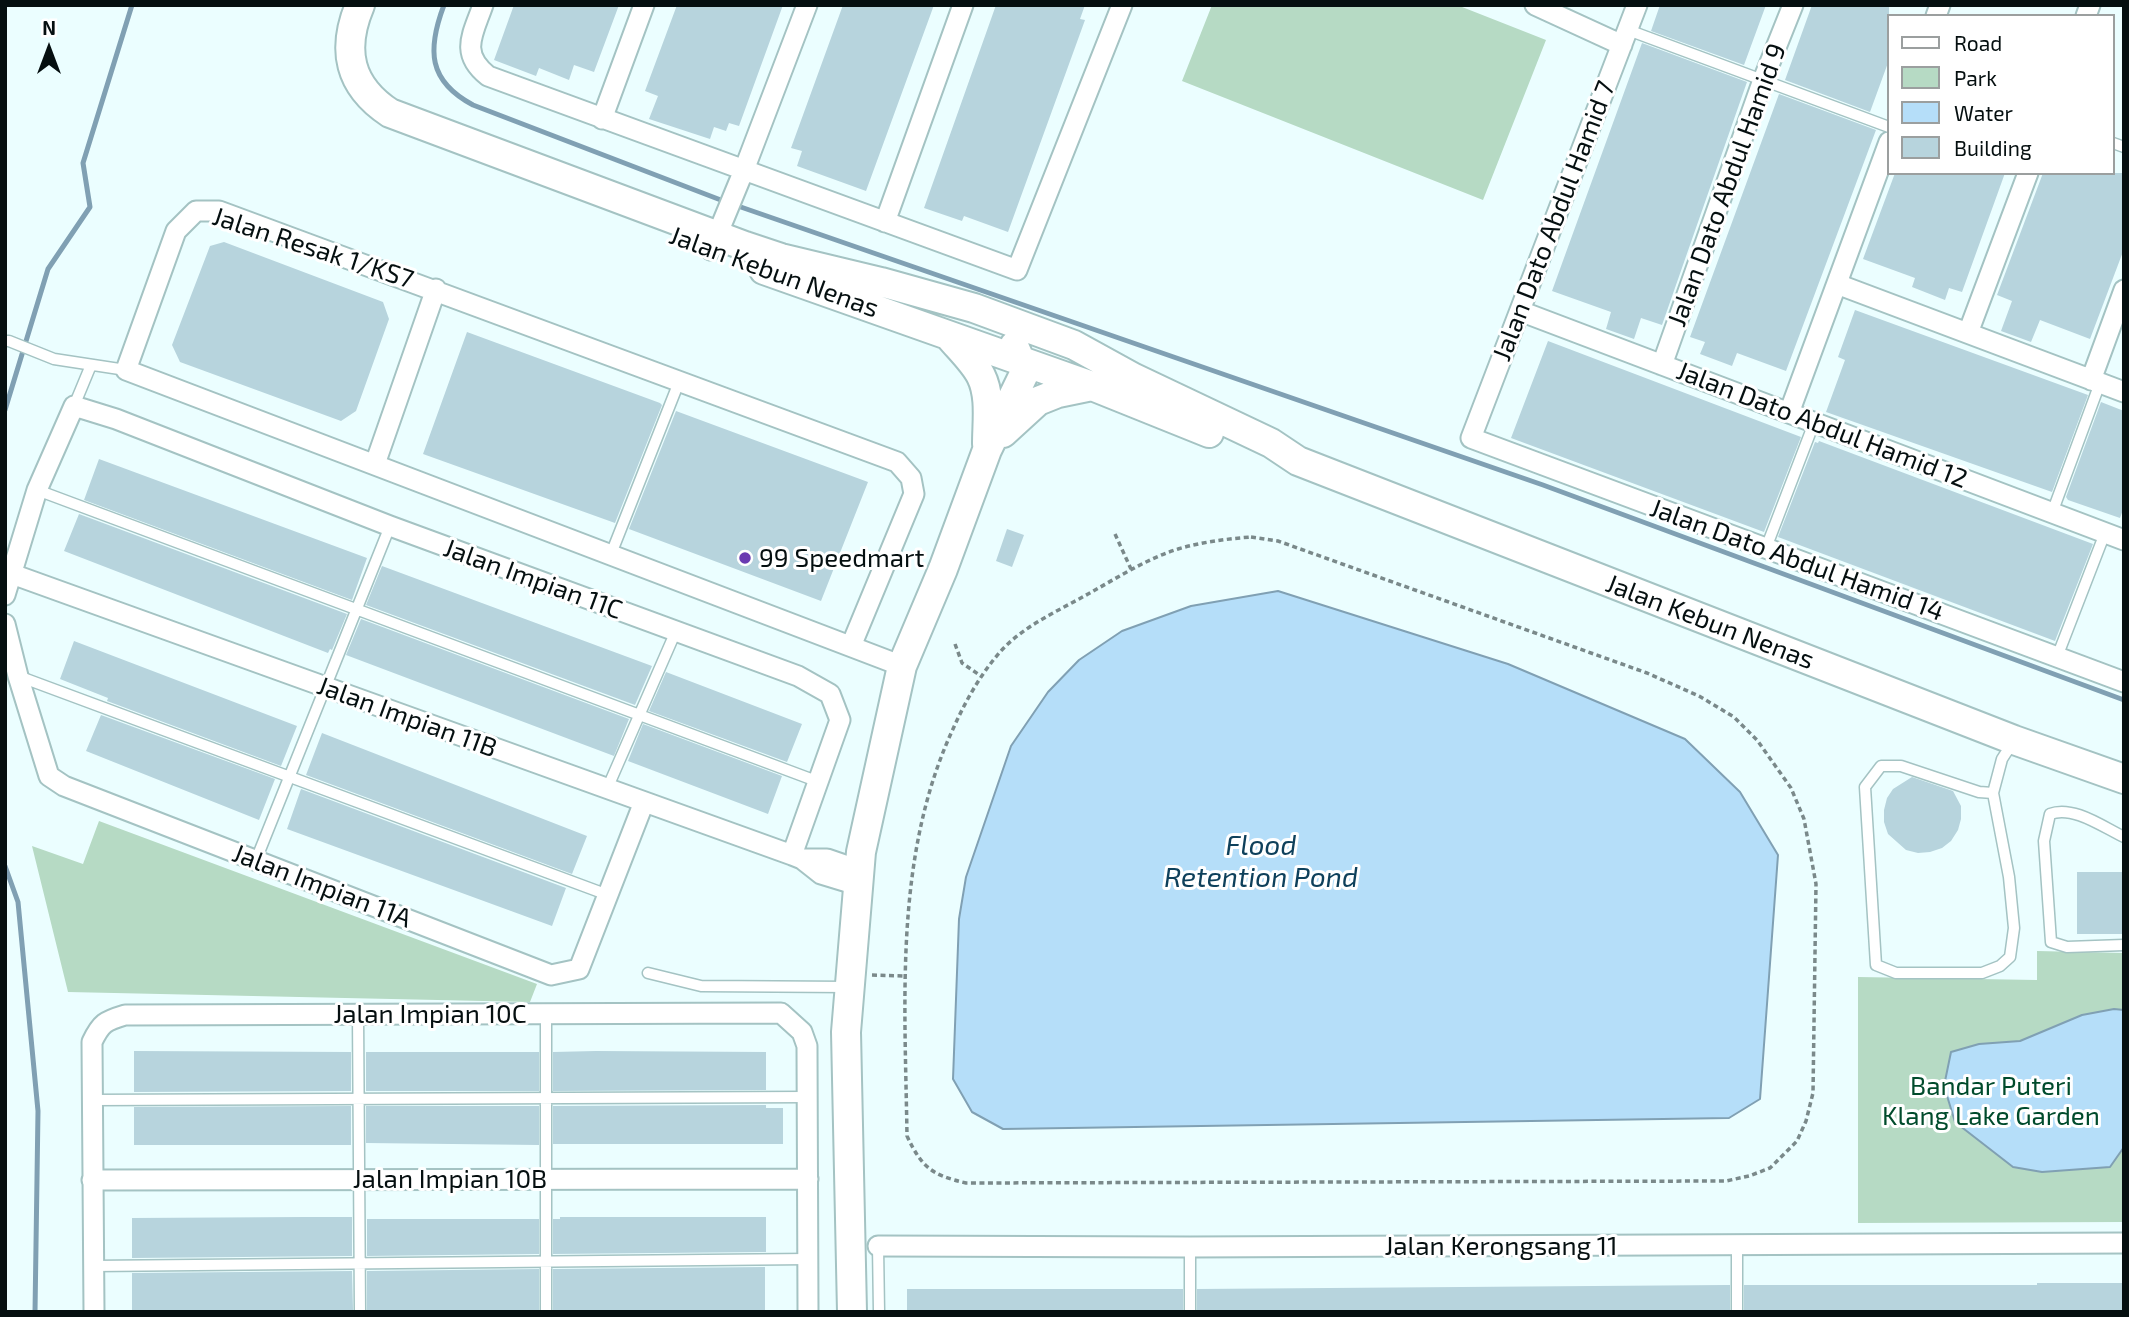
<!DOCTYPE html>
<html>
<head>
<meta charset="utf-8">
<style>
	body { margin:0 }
	#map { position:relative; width:2129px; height:1317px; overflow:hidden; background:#ebfeff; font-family:"Exo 2",sans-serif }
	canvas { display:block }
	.frame { position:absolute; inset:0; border:7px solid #050f10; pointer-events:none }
	.legend { position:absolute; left:1887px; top:14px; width:228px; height:161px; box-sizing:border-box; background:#fff; border:2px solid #9b9f9f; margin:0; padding:9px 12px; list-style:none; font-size:21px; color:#050f10 }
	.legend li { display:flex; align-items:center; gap:14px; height:35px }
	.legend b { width:35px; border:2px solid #9b9f9f }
	.north { position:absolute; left:14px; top:14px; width:70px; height:70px; -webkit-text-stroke:5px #fff; paint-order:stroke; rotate:0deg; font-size:19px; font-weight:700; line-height:28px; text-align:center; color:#050f10 }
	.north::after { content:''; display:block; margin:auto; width:24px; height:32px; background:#050f10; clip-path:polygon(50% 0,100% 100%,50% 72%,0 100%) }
</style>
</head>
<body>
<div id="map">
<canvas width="2129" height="1317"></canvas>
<div class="frame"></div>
<ul class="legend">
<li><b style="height:9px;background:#fff"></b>Road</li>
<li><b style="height:19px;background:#b6dac4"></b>Park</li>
<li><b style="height:19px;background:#b5def9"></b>Water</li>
<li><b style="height:19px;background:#b7d4dd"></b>Building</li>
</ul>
<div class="north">N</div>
</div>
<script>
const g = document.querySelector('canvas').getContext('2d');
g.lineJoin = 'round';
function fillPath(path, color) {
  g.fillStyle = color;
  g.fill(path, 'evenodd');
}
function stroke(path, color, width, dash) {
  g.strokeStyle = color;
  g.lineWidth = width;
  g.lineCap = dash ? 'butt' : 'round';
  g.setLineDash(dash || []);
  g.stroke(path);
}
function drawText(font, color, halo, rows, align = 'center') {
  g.font = font + ' "Exo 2",sans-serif';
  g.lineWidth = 6;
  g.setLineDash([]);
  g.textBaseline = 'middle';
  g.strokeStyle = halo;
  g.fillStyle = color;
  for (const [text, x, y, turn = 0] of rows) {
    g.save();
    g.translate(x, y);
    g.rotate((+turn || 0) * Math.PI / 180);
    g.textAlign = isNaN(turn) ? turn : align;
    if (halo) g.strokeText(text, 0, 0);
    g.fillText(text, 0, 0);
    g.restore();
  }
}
const green = new Path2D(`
	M1212,5h245l89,35 -63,160 -301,-119z
	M99,821l438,163 -7,18 -462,-10 -36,-146 51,18z
	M2037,951l87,2v269l-266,1v-246l179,3z`);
const water = new Path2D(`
	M1278,591l230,73 177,75 55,53 38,63 -18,244 -31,19 -726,11 -31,-17 -19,-33 6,-160 7,-42 45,-131 37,-54 31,-32 43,-29 69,-25z
	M2114,1009l10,1v137l-14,20 -68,5 -29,-5 -58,-45 -11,-36 7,-34 28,-8 41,-3 62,-26z`);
const stream = new Path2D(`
	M444,5c-17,45 -16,76 29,100l253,97
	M735,205l808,280 581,215
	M5,410l43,-141 42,-62 -7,-44 49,-158
	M5,866l13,36 20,209 -3,201`);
const building = new Path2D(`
	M514,5h105l-25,67 -20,-7 -5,15 -30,-12 -3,8 -42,-16z
	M677,5h106l-44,121 -10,-3 -3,8 -12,-4 -4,12 -61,-20 9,-23 -13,-5z
	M843,5h91l-68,186 -69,-25 5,-15 -11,-3z
	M996,5h89l-5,14 5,1 -77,212 -44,-16 -2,5 -38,-13z
	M1660,5h106l-22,60 -93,-34z
	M1812,5h77v55l-19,52 -85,-32z
	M1642,43l105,39 -85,243 -21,-7 -7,21 -28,-10 5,-17 -59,-21z
	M1779,94l97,36 -90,241 -49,-18 -5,13 -32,-12 5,-12 -15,-5z
	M1895,173h110l-43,119 -13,-4 -4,12 -33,-13 3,-9 -52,-19z
	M2043,173h81v76l-34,90 -50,-19 -9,22 -30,-11 11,-30 -15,-6z
	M224,242l159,60 6,17 -33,92 -15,10 -161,-59 -8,-17 38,-99z
	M1855,310l233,85 -36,97 -226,-80 19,-52 -7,-3z
	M467,332l193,71 2,2 -47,118 -192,-69z
	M1548,341l253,96 -37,95 -253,-94z
	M2101,402l23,9v96l-4,11 -52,-18 -2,-3z
	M676,411l192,71 -47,119 -192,-72z
	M1819,441l274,103 -38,97 -277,-104 37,-95 3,1z
	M99,459l268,99 -15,42 -268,-100z
	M79,514l268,100 -15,36 -2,-1 -2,4 -264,-102z
	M1007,529l17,6 -12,32 -16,-6z
	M382,566l270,100 -17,39 -269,-100z
	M361,619l268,100 -15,37 -268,-101z
	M74,641l223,85 -16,40 -174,-65 1,-3 -48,-19z
	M666,672l136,52 -15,38 -138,-51z
	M101,715l174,64 -16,41 -173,-69z
	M643,724l139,52 -14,38 -140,-53z
	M322,733l265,103 -15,38 -266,-99z
	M1912,777l41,14 8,15v13l-3,11 -7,11 -9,7 -12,4 -12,1 -12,-3 -18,-16 -4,-12v-12l3,-12 6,-9z
	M301,789l265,99 -14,38 -265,-97z
	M2077,872h47v62h-47z
	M134,1051l217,1v39l-217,1z
	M596,1051l170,1v38l-213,1v-39z
	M366,1052h173v39h-173z
	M766,1105v3h17v36h-230v-38z
	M351,1106v39h-217v-38z
	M366,1106h173v39l-173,-2z
	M304,1217h48v39l-220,2v-40z
	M560,1217h206v35l-213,2v-35h7z
	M367,1219h172v35l-172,2z
	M765,1267v45h-212v-43z
	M539,1269v43l-172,-2v-39z
	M352,1271l1,39 -221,2v-39z
	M2037,1283h87v29h-380v-27h293z
	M1726,1285h4v27h-533v-23z
	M907,1289h276v23h-276z`);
const path = new Path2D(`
	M1115,534l16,35
	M1251,537l27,4 369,132 52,23 35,21 23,23 34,48 13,31 12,65 -3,209 -7,28 -9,20 -27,27 -21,8 -23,5 -760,2c-34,-8 -44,-15 -59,-47 -2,-137 -13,-280 46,-407 12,-27 27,-54 47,-77 23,-26 58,-41 88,-58 29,-16 58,-35 90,-45 24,-7 48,-10 73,-12z
	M955,644l7,19 19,13
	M872,975l33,1`);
const lane = new Path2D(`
	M1628,30l261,97
	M2113,143l11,4
	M5,341h4l45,18 72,11
	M74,406l17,-41
	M37,490l782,292
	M2052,513l48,-130
	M1766,548l48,-125
	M611,554l68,-172
	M2057,657l48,-124
	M18,676l590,219
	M607,789l69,-158
	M1993,793l-14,-1 -78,-26h-20l-16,21 11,178 20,8h86l18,-7 10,-9 4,-29 -5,-51 -16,-84 9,-34 11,-17
	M2124,837c-21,-10 -51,-32 -74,-23l-6,27 7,101 16,5 57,-2
	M256,860l134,-334
	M648,973l53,13 148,1
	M358,1014l2,298
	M92,1100l715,-3
	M1737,1245v67
	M878,1246l1,66
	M1190,1247v65
	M93,1266l715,-7
	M546,1312v-299`);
const street = new Path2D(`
	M483,5c-10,29 -24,48 5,71l529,194 105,-265
	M1535,5l87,40
	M1637,5l-166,433 653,244
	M1936,16l4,-11
	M2086,16l4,-11
	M602,119l42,-114
	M885,222l78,-217
	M711,250l33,-80 63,-165
	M1837,284l287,108
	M1520,311l604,229
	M1968,333l60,-160
	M1662,365l101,-285 30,-75
	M2091,380l33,-90
	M1789,413l100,-271
	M375,464l61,-175
	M12,574l780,281 10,4 19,15 36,11
	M5,595l32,-105 37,-84 42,13 274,107 408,150 32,18 10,26 -48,135
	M5,624l13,52 31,100 15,10 487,189 28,-6 65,-167
	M851,646l63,-152 -3,-16 -14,-16c-226,-83 -451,-169 -678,-251h-23l-20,20 -50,139 776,296
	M802,859h25l32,11
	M92,1180l716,-1
	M878,1246l312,1 934,-4
	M94,1312l-2,-270c9,-19 13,-21 33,-27l656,-2 21,19 5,14 1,266`);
const secondary = new Path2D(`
	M360,5c-19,45 -11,81 30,108l355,133 36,12 100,24 93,26 100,37 60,33 137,65 27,18 716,279 110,39
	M764,270l328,116 117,47
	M949,336c10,12 25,26 32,40 10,20 6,46 6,68
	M1003,433l35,-32 20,-8 34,-7
	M852,1312l-6,-280 15,-180 41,-186 41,-97 44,-119 36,-74 2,-5 -11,-25`);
const markers = [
	[745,558,7,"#6a3ab1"]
];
const streetNames = [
	["Jalan Dato Abdul Hamid 9",1727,185,-70],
	["Jalan Dato Abdul Hamid 7",1554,221,-69],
	["Jalan Resak 1/KS7",313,248,18],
	["Jalan Kebun Nenas",774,272,20],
	["Jalan Dato Abdul Hamid 12",1822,425,21],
	["Jalan Dato Abdul Hamid 14",1797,560,20],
	["Jalan Impian 11C",533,579,20],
	["Jalan Kebun Nenas",1710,622,21],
	["Jalan Impian 11B",407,717,20],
	["Jalan Impian 11A",322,886,21],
	["Jalan Impian 10C",430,1014],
	["Jalan Impian 10B",450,1179],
	["Jalan Kerongsang 11",1501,1246]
];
const poiNames = [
	["99 Speedmart",759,558]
];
const parkNames = [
	["Bandar Puteri",1991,1086],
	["Klang Lake Garden",1991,1116]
];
const waterNames = [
	["Flood",1261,846],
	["Retention Pond",1261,878]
];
fillPath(green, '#b6dac4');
fillPath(water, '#b5def9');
stroke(water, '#80a0b3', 2);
stroke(stream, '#80a0b3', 5);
fillPath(building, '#b7d4dd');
stroke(lane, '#a4c3c3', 13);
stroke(street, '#a4c3c3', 23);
stroke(secondary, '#a4c3c3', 32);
stroke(path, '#7a898a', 3.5, [5, 3.5]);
stroke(lane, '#fff', 10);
stroke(street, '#fff', 19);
stroke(secondary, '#fff', 28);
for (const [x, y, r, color] of markers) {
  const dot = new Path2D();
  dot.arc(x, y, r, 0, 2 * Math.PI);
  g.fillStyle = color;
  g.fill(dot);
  stroke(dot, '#fff', 2.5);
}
drawText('26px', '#050f10', '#fff', streetNames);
drawText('26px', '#050f10', '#fff', poiNames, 'left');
drawText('26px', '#004b2c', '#fff', parkNames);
drawText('italic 28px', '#0e405b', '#fff', waterNames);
</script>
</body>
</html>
